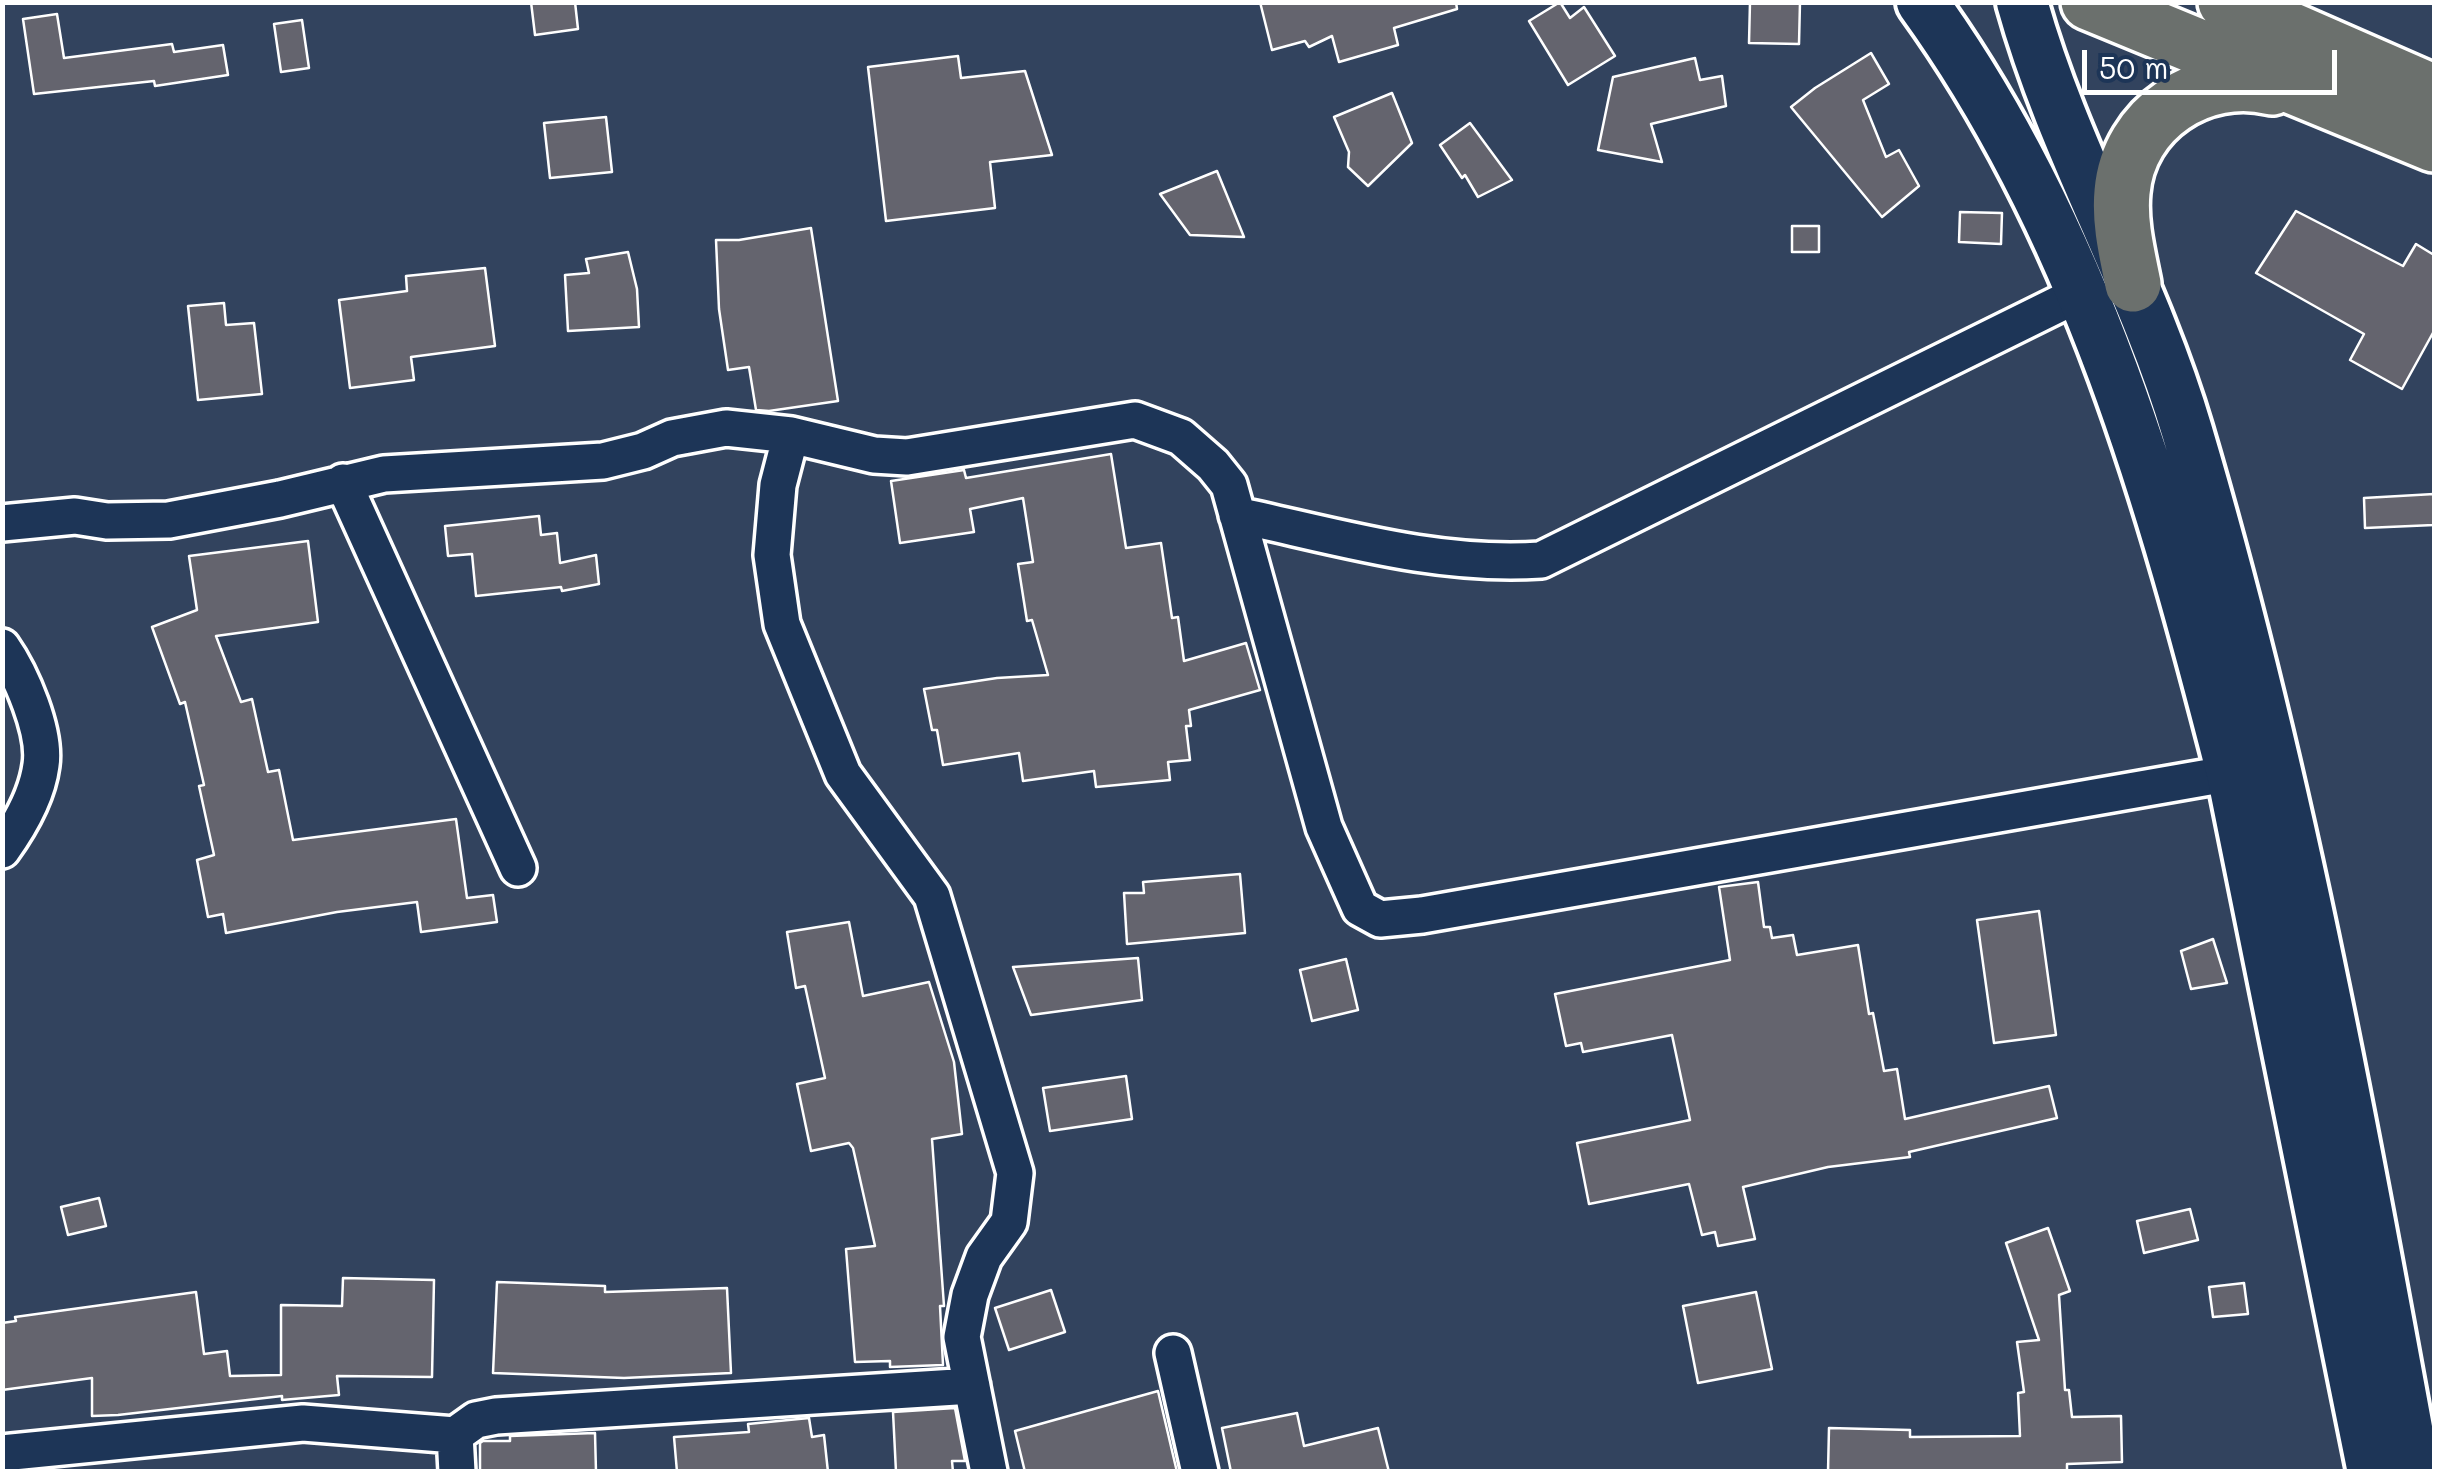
<!DOCTYPE html>
<html>
<head>
<meta charset="utf-8">
<style>
	body { margin:0 }
	#map { position:relative; width:2437px; height:1474px; overflow:hidden; background:#32435e; font-family:Mali,sans-serif }
	canvas { display:block }
	.frame { position:absolute; inset:0; border:5px solid #fff; pointer-events:none }
	.scale { position:absolute; left:2082px; top:50px; width:255px; height:45px; box-sizing:border-box; border:5px solid #fff; border-top:0; padding-left:12px; font-size:30px; line-height:35px; white-space:nowrap; color:#fff; -webkit-text-stroke:8px #1d3557; paint-order:stroke }
</style>
</head>
<body>
<div id="map">
<canvas width="2437" height="1474"></canvas>
<div class="frame"></div>
<div class="scale">50 m</div>
</div>
<script>
const g = document.querySelector('canvas').getContext('2d');
g.lineJoin = 'round';
function fillPath(path, color) {
  g.fillStyle = color;
  g.fill(path, 'evenodd');
}
function stroke(path, color, width, dash) {
  g.strokeStyle = color;
  g.lineWidth = width;
  g.lineCap = dash ? 'butt' : 'round';
  g.setLineDash(dash || []);
  g.stroke(path);
}
const building = new Path2D(`
	M531,2h44l3,27 -43,6z
	M1260,2h196l1,7 -63,19 4,17 -59,17 -7,-26 -23,11 -4,-6 -33,9z
	M1560,2l10,16 14,-11 31,49 -47,29 -39,-64z
	M1750,2h50l-1,42 -50,-1z
	M57,14l7,44 108,-14 2,8 49,-7 5,30 -73,11 -1,-5 -120,13 -11,-75z
	M302,20l7,48 -28,4 -7,-48z
	M1871,53l18,31 -26,16 23,57 13,-7 20,36 -37,31 -91,-110 24,-19z
	M958,56l3,22 64,-7 27,84 -62,7 5,46 -109,13 -18,-154z
	M1695,58l5,22 22,-4 4,30 -75,18 11,38 -64,-12 15,-73z
	M1392,93l20,50 -44,43 -20,-19 1,-15 -15,-35z
	M606,117l6,55 -62,6 -6,-55z
	M1470,123l42,57 -34,17 -13,-22 -3,3 -22,-33z
	M1217,171l27,66 -54,-2 -30,-41z
	M2296,211l107,55 13,-22 18,11v76l-32,58 -52,-29 14,-26 -108,-61z
	M1960,212l42,1 -1,31 -42,-2z
	M1792,226h27v26h-27z
	M811,228l27,173 -69,10 -13,-1 -7,-43 -21,3 -9,-61 -3,-69h23z
	M628,252l9,37 2,38 -71,4 -3,-56 24,-2 -3,-14z
	M485,268l10,78 -84,11 3,23 -64,8 -11,-88 68,-9 -1,-15z
	M224,303l2,22 28,-2 8,71 -64,6 -10,-94z
	M1111,454l15,94 35,-5 11,75 6,-1 6,44 62,-18 14,47 -71,20 2,16h-5l4,34 -22,2 2,18 -74,7 -2,-16 -71,10 -4,-28 -76,12 -6,-35h-5l-8,-41 73,-11 51,-3 -16,-55 -5,1 -9,-57 15,-2 -10,-64 -53,11 4,23 -74,11 -9,-62 73,-11 2,8z
	M2434,494v31l-69,3 -1,-30z
	M539,516l2,19 16,-2 3,30 36,-8 3,29 -37,7 -1,-4 -85,9 -4,-42 -24,2 -3,-30z
	M308,541l10,81 -102,14 25,66 11,-3 16,73 11,-2 14,70 163,-21 11,79 26,-3 4,27 -76,10 -4,-30 -80,10 -111,21 -3,-19 -15,3 -11,-57 17,-5 -15,-69 5,-1 -19,-83 -5,2 -28,-77 45,-17 -8,-54z
	M1240,874l5,59 -118,11 -3,-51h20l-1,-11z
	M1758,882l6,45h6l2,11 21,-3 4,20 61,-10 11,69 4,-1 11,58 13,-2 8,50 144,-33 8,32 -148,34 1,5 -82,10 -85,20 12,52 -37,7 -3,-14 -13,3 -13,-51 -100,20 -12,-61 113,-23 -18,-85 -89,17 -2,-9 -15,3 -11,-52 175,-34 -11,-73z
	M2039,911l17,124 -62,8 -17,-123z
	M849,922l14,74 66,-14 25,80 8,72 -30,5 12,167h-4l3,59 -53,2v-6l-35,1 -9,-113 29,-3 -22,-98 -4,-5 -38,8 -14,-67 28,-6 -20,-92 -9,2 -9,-56z
	M2213,939l14,44 -36,6 -10,-38z
	M1138,958l4,42 -111,15 -18,-48z
	M1346,959l12,51 -46,11 -12,-51z
	M1126,1076l6,43 -82,12 -7,-43z
	M99,1198l7,28 -38,9 -7,-28z
	M2190,1209l8,31 -54,13 -7,-32z
	M2048,1228l22,63 -11,4 6,95h4l3,27 49,-1 1,46 -55,2v8h-239l1,-44 81,2v7l110,-1 -2,-43 6,-1 -7,-50 22,-2 -33,-97z
	M343,1278l91,2 -2,97 -95,-1 2,19 -57,5v-4l-164,19 -26,1v-38l-90,12v-67l14,-2 -1,-4 181,-25 8,62 23,-3 3,25 51,-1v-70l61,1z
	M497,1282l108,4v6l122,-4 4,85 -107,5 -131,-5z
	M2244,1283l4,31 -35,3 -4,-30z
	M1051,1290l14,42 -56,18 -14,-42z
	M1756,1292l16,77 -74,14 -15,-77z
	M1158,1391l19,81h-152l-10,-41z
	M955,1408l10,53h-13l1,11h-57l-3,-60z
	M1297,1413l7,33 74,-18 11,44h-158l-9,-44z
	M809,1418l3,19 12,-2 4,37h-151l-3,-35 75,-5 -1,-8z
	M595,1433l1,39h-116v-29l3,-2h27v-5z`);
const street = new Path2D(`
	M791,435l-13,50 -6,70 10,69 61,150 89,122 83,277 -6,49 -25,35 -14,38 -8,42 27,135
	M343,482l175,386
	M1237,515c102,22 200,52 304,45l542,-268
	M2,523l73,-7 32,5 62,-1 111,-21 104,-25 219,-13 40,-10 29,-13 54,-10 65,7 83,20 33,2 228,-37 46,17 32,28 16,20 95,342 36,81 20,11 42,-4 810,-142
	M2,647c19,27 44,85 39,118 -4,31 -21,60 -39,85
	M1173,1353l27,119
	M2,1453l301,-30 152,12
	M457,1472l-2,-37 21,-15 20,-4 476,-30`);
const secondary = new Path2D(`
	M1922,2c165,228 241,502 310,771l141,699
	M2022,2c41,148 122,282 165,429 101,341 164,691 228,1041`);
const highway = new Path2D(`
	M2089,2l345,142
	M2226,2l208,91
	M2133,284c-6,-30 -14,-61 -11,-92 6,-74 80,-122 150,-105`);
fillPath(building, '#64646e');
stroke(building, '#fff', 2.5);
stroke(street, '#fff', 42);
stroke(secondary, '#fff', 58);
stroke(highway, '#fff', 62);
stroke(street, '#1d3557', 35);
stroke(secondary, '#1d3557', 50);
stroke(highway, '#6b706d', 55);
</script>
</body>
</html>
